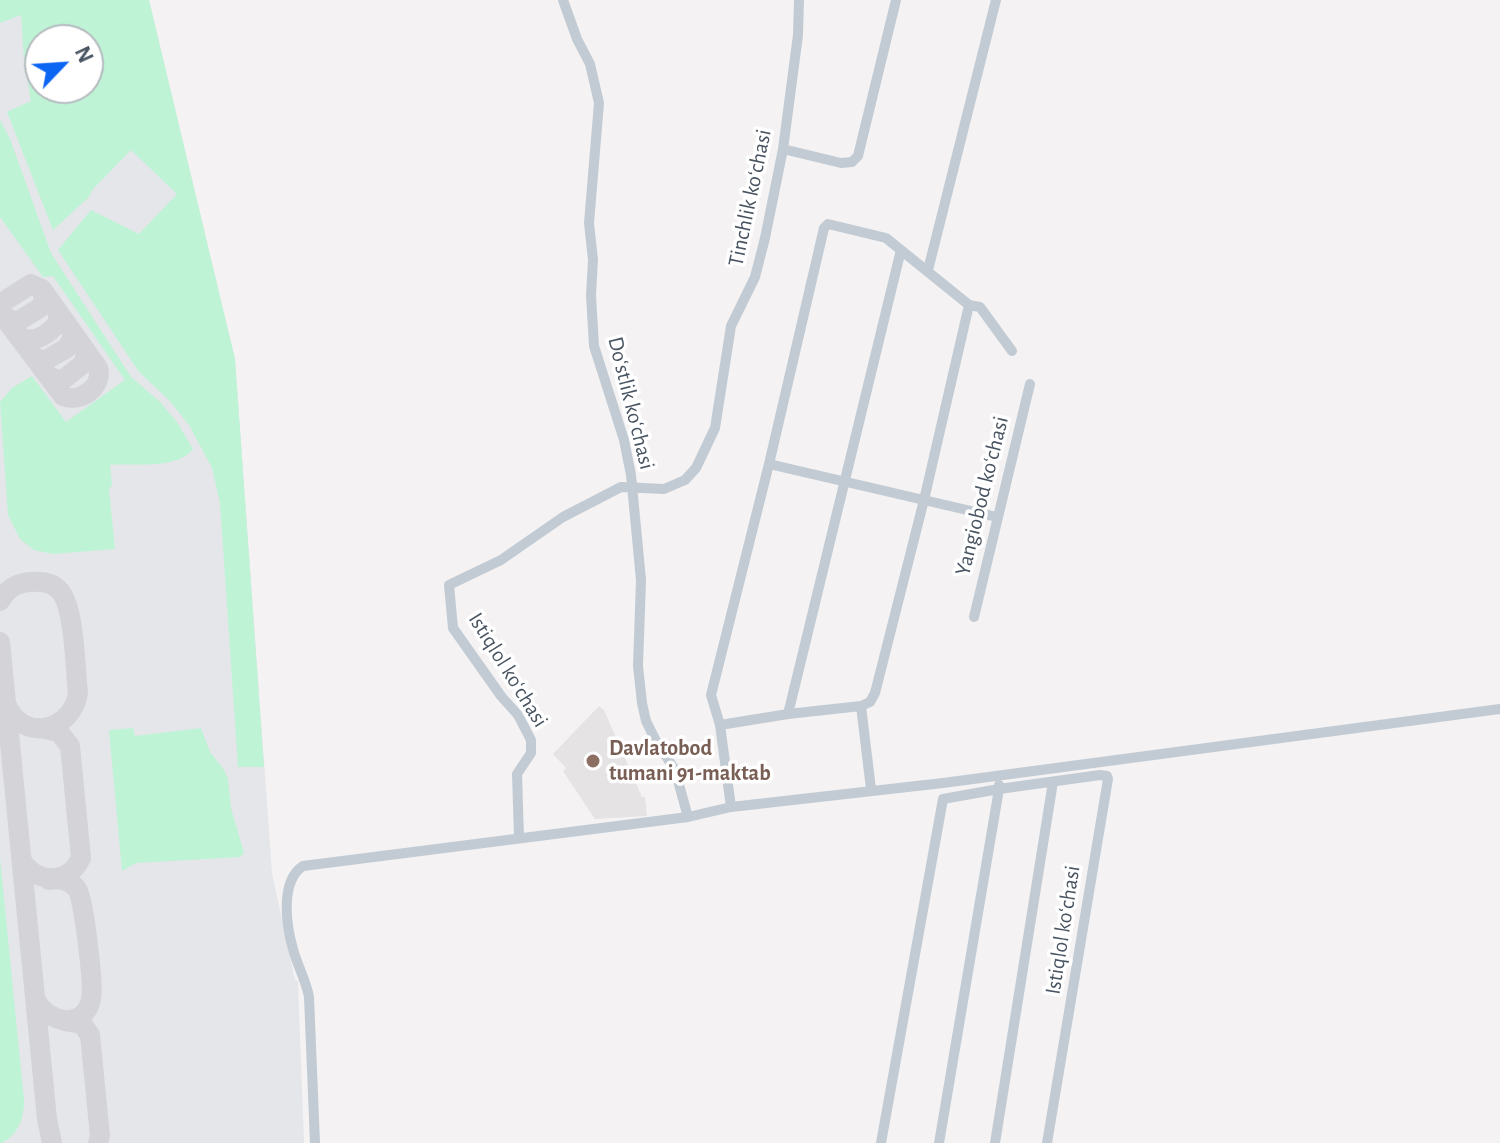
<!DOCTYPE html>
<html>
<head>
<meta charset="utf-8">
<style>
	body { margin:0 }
	#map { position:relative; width:1500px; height:1143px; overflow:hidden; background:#f4f2f2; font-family:"Alegreya Sans",sans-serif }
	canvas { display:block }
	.north { position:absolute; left:24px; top:24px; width:80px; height:80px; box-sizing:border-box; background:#fff; border:2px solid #b6bbc0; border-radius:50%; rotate:65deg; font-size:22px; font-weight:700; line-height:32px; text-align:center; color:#485461 }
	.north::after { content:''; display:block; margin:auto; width:28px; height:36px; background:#0c66f4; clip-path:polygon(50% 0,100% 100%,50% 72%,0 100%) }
</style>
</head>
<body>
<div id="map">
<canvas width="1500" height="1143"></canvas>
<div class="north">N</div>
</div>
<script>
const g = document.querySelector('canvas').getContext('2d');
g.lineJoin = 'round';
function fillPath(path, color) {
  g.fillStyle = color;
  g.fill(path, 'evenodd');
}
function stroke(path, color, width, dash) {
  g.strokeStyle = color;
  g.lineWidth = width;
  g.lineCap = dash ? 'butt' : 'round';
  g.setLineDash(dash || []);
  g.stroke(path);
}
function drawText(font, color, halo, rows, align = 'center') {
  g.font = font + ' "Alegreya Sans",sans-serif';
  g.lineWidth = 7;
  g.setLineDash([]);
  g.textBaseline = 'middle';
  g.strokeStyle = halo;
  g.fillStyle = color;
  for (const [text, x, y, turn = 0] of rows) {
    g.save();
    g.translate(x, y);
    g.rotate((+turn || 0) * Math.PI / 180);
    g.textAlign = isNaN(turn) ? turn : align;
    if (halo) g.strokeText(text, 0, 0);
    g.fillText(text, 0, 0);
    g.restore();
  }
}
const education = new Path2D(`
	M599,706l5,4 38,87h3l2,19 -52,3 -32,-48 3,-3 -13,-14z`);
const airport = new Path2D(`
	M0,0h149l86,359 37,514 23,107 3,1 6,162h-304zM40,40h48v48h-48z`);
const green = new Path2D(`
	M0,0h149l86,359 29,408h-26l-18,-264 -8,-35 -23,-43 -20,-25 -30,-28 -81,-122 33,-40 48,24 38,-40 -46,-44 -38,39 -4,8 -36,33 -46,-118 24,-11 -7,-41 -3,-45 -21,8zM40,40h48v48h-48z
	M0,120l10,19 41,114 80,124 29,25 17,20 16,27c-16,21 -59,14 -83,16l2,20 -3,4 6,60 -62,5 -19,-4 -14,-11 -12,-24 -8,-113 12,-14 20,-12 34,46 59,-42 -72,-104 -10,1 -43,-60z
	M133,728l2,8 66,-8 9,24 14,18 4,9 3,29 13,45 -4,4 -104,6 -14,8 -13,-141z
	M0,858l24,242c0,19 -5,33 -22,43h-2z`);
const taxiway = new Path2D(`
	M0,304l31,-20 11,5 56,79c6,18 -18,36 -35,28l-63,-84
	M7,318l10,4 24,-15 3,-5 -2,-13
	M19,336c15,9 28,-1 39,-13v-12
	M34,357l10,4 23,-13 6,-11 -2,-7
	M47,375l11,5 6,-1 20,-16 2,-12
	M0,601c7,-12 16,-18 30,-19 10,-1 22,0 29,8 16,15 16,80 19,103 -6,38 -54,50 -71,13
	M0,642l47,477 5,24
	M22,861c16,24 47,23 59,-3l-11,-112 -11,-14 -20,-4
	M36,1000c12,24 49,30 55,-1 3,-13 -7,-100 -14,-110 -7,-9 -17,-11 -28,-9
	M64,1021l18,3 8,11 10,101 -2,7`);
const minor = new Path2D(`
	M563,0l14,39 13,25 9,39 -10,120 4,37 -2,35 3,51 30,94 7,35 10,105 -3,86 4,37 4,18 9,18 20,31 13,47
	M783,149l58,14 11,-1 6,-6 38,-156
	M928,270l68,-270
	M969,305l11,2 32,44
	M769,464l228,53
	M974,617l56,-233
	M788,714l113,-464
	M720,725l68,-11 73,-8
	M999,785v4l101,-14 7,1 1,3 -61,364
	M731,807l-11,-82 -9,-30 58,-231 55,-236 4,-4 58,14 83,67 -45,195 -49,193 -5,9 -9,4 10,83
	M519,837l-2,-63 14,-21v-13l-13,-25 -17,-19 -48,-68 -4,-43 52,-25 62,-43 58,-30 43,2 21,-9 11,-12 19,-40 16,-102 24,-49 10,-39 18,-89 15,-114 1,-35
	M315,1143l-6,-146c-3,-17 -12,-32 -16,-48 -7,-24 -13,-68 10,-83l385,-49 43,-10 212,-24 557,-74
	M881,1143l62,-344 56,-10 -60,354
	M995,1143l58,-361`);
const markers = [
	[593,761,8,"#8d6e63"]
];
const streetNames = [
	["Tinchlik koʻchasi",750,198,-78],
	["Doʻstlik koʻchasi",631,403,76],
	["Yangiobod koʻchasi",982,496,-76],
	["Istiqlol koʻchasi",508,670,58],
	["Istiqlol koʻchasi",1063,930,-81]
];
const educationNames = [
	["Davlatobod",609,748],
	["tumani 91-maktab",609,773]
];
fillPath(education, '#e5e3e4');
fillPath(airport, '#e4e6ea');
fillPath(green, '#bff3d6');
stroke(taxiway, '#d4d4d8', 20);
stroke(minor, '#c2cbd4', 10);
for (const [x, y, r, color] of markers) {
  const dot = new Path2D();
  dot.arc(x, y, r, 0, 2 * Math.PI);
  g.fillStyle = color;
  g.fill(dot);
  stroke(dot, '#fff', 3);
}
drawText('22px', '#485461', '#fff', streetNames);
drawText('bold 22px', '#785e54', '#fff', educationNames, 'left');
</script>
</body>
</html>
